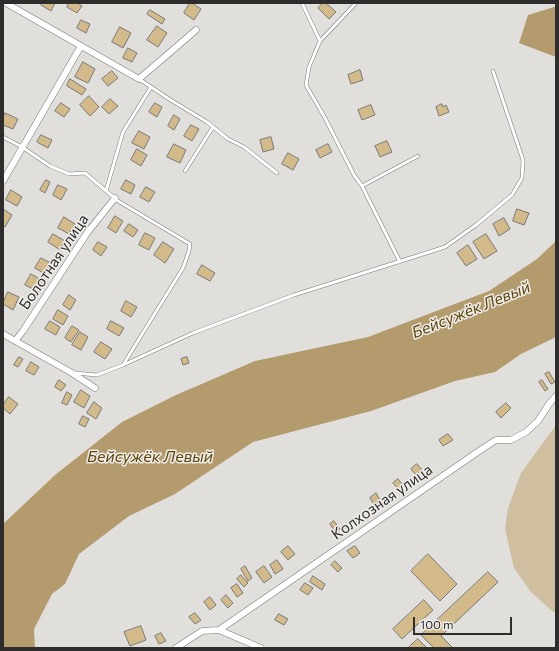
<!DOCTYPE html>
<html>
<head>
<meta charset="utf-8">
<style>
	body { margin:0 }
	#map { position:relative; width:559px; height:651px; overflow:hidden; background:#e1dfdc; font-family:Commissioner,sans-serif }
	canvas { display:block }
	.frame { position:absolute; inset:0; border:4px solid #2e2d2c; pointer-events:none }
	.scale { position:absolute; left:413px; top:617px; width:99px; height:18px; box-sizing:border-box; border:2px solid #2e2d2c; border-top:0; padding-left:5px; font-size:12px; line-height:14px; white-space:nowrap; color:#2e2d2c; -webkit-text-stroke:3px #eeece9; paint-order:stroke }
</style>
</head>
<body>
<div id="map">
<canvas width="559" height="651"></canvas>
<div class="frame"></div>
<div class="scale">100 m</div>
</div>
<script>
const g = document.querySelector('canvas').getContext('2d');
g.lineJoin = 'round';
function fillPath(path, color) {
  g.fillStyle = color;
  g.fill(path, 'evenodd');
}
function stroke(path, color, width, dash) {
  g.strokeStyle = color;
  g.lineWidth = width;
  g.lineCap = dash ? 'butt' : 'round';
  g.setLineDash(dash || []);
  g.stroke(path);
}
function drawText(font, color, halo, rows, align = 'center') {
  g.font = font + ' Commissioner,sans-serif';
  g.lineWidth = 3;
  g.setLineDash([]);
  g.textBaseline = 'middle';
  g.strokeStyle = halo;
  g.fillStyle = color;
  for (const [text, x, y, turn = 0] of rows) {
    g.save();
    g.translate(x, y);
    g.rotate((+turn || 0) * Math.PI / 180);
    g.textAlign = isNaN(turn) ? turn : align;
    if (halo) g.strokeText(text, 0, 0);
    g.fillText(text, 0, 0);
    g.restore();
  }
}
const green = new Path2D(`
	M556,425v188l-4,-2 -22,-20 -16,-23 -9,-39 3,-21 13,-35z`);
const water = new Path2D(`
	M554,7h2v50l-37,-14 9,-28z
	M556,241v96l-35,17 -26,18 -40,9 -84,30 -118,31 -78,52 -46,22 -50,38 -14,30 -13,10 -18,35 1,19h-32v-124l52,-49 67,-53 54,-27 79,-34 113,-24 121,-46 48,-32z`);
const building = new Path2D(`
	M43,3h12l-4,8 -10,-6z
	M69,3h9l4,3 -5,7 -10,-6z
	M190,3h2l9,6 -7,11 -10,-7z
	M323,3h3l10,9 -7,7 -11,-11z
	M150,10l15,9 -3,5 -15,-10z
	M81,20l9,4 -4,9 -9,-5z
	M157,26l10,7 -9,14 -11,-7z
	M120,27l11,6 -8,15 -11,-6z
	M128,48l9,5 -5,9 -9,-4z
	M83,62l12,7 -7,14 -13,-6z
	M360,70l3,10 -12,4 -3,-9z
	M112,71l6,7 -10,8 -6,-7z
	M70,79l16,10 -4,6 -15,-9z
	M89,96l10,11 -9,9 -10,-11z
	M110,99l8,7 -9,8 -7,-7z
	M61,103l9,6 -6,8 -9,-6z
	M155,103l7,4 -5,10 -8,-5z
	M442,104l1,3 3,-2 3,7 -10,4 -3,-9z
	M371,105l4,10 -13,5 -4,-10z
	M5,113l13,6 -5,10 -10,-4v-7z
	M174,115l6,4 -6,11 -6,-4z
	M191,125l8,4 -7,12 -8,-5z
	M139,131l11,6 -6,12 -12,-6z
	M41,135l11,5 -4,8 -11,-6z
	M271,137l3,12 -11,3 -3,-12z
	M387,141l5,11 -12,5 -5,-11z
	M174,144l12,6 -6,13 -13,-6z
	M328,144l4,8 -12,6 -4,-8z
	M137,149l10,6 -6,11 -10,-6z
	M288,153l11,6 -6,11 -11,-6z
	M46,180l4,2 -5,11 -5,-3z
	M126,180l9,5 -4,9 -10,-5z
	M58,185l9,4 -6,11 -8,-5z
	M146,187l9,5 -6,10 -9,-5z
	M11,190l11,7 -5,9 -11,-6z
	M3,209l9,6 -7,12 -2,-1z
	M517,209l12,4 -5,12 -11,-4z
	M115,216l8,5 -7,12 -8,-5z
	M64,217l11,7 -6,10 -11,-6z
	M504,218l6,11 -11,7 -6,-12z
	M129,224l9,6 -5,7 -9,-6z
	M145,233l10,5 -6,12 -10,-5z
	M53,234l12,7 -5,9 -12,-8z
	M486,234l11,17 -13,8 -11,-17z
	M98,242l9,5 -6,9 -8,-6z
	M163,242l11,7 -9,14 -11,-8z
	M468,245l9,14 -11,7 -9,-13z
	M41,258l10,5 -6,11 -10,-6z
	M202,265l13,8 -5,8 -13,-7z
	M31,274l14,8 -6,10 -14,-7z
	M8,292l11,5 -6,13 -10,-6z
	M69,295l7,5 -6,10 -7,-5z
	M126,301l11,6 -6,10 -10,-6z
	M58,310l10,6 -5,9 -10,-6z
	M50,321l10,6 -4,8 -11,-6z
	M111,321l13,7 -5,8 -12,-7z
	M72,326l7,4 -8,12 -6,-4z
	M80,332l8,5 -7,13 -9,-5z
	M101,342l11,7 -7,10 -11,-7z
	M19,357l4,2 -5,8 -4,-2z
	M187,357l2,6 -6,2 -2,-6z
	M31,362l8,5 -5,8 -8,-4z
	M549,372l6,10 -4,2 -6,-10z
	M59,380l7,5 -5,6 -6,-4z
	M542,380l6,9 -3,2 -6,-9z
	M81,390l9,6 -6,12 -10,-6z
	M67,392l5,3 -5,10 -5,-2z
	M9,397l9,7 -8,10 -7,-6v-3z
	M94,402l8,6 -6,11 -9,-6z
	M506,403l5,5 -10,10 -5,-6z
	M83,416l6,3 -4,8 -6,-3z
	M448,434l5,6 -10,6 -4,-6z
	M417,464l5,6 -6,5 -5,-6z
	M398,479l6,7 -5,4 -6,-7z
	M376,493l5,9 -6,4 -5,-8z
	M334,521l6,8 -5,3 -5,-8z
	M288,546l7,8 -7,6 -7,-8z
	M355,546l5,7 -7,5 -6,-7z
	M428,554l29,30 -17,17 -29,-30z
	M277,560l6,9 -8,5 -5,-9z
	M335,561l7,7 -4,4 -7,-7z
	M245,566l7,12 -4,3 -7,-12z
	M264,566l8,11 -8,6 -8,-11z
	M488,572l10,10 -57,54 12,12h-19l-13,-13z
	M241,575l7,8 -4,4 -7,-8z
	M313,576l12,8 -3,6 -12,-8z
	M305,583l8,5 -5,7 -8,-5z
	M237,584l6,9 -6,4 -6,-9z
	M226,595l7,8 -5,5 -7,-8z
	M210,597l6,8 -6,5 -6,-8z
	M424,600l9,10 -31,29 -9,-10z
	M195,613l6,7 -6,4 -6,-7z
	M279,614l9,5 -4,6 -9,-5z
	M141,626l5,14 -16,6 -6,-14z
	M161,633l5,8 -7,3 -4,-8z
	M418,639l9,9h-19z`);
const service = new Path2D(`
	M302,3l18,38
	M356,3l-36,38 -11,26 -3,18 19,33 29,57 8,11 38,76
	M139,79l30,20 38,23 21,17 16,8 33,26
	M3,137l19,10 28,19 19,8 16,-1 33,28 72,43 -1,7 -6,17 -60,97
	M185,171l28,-44
	M362,186l56,-30
	M106,191l17,-59 28,-45
	M75,373l22,2 26,-10 70,-32 101,-38 151,-48 31,-22 36,-30 10,-17 1,-18 -30,-89`);
const minor = new Path2D(`
	M6,3l133,76 57,-49
	M3,181l78,-135
	M3,334l69,39 23,15
	M15,341l8,-10 64,-98 28,-35
	M219,630l42,18
	M176,648l26,-17 17,-1 263,-181 14,-9h15l15,-8 12,-11 11,-17 7,-8`);
const streetNames = [
	["Болотная улица",54,262,-56],
	["Колхозная улица",382,502,-35]
];
const waterNames = [
	["Бейсужёк Левый",471,310,-22],
	["Бейсужёк Левый",150,457]
];
fillPath(green, '#cfbfa0');
fillPath(water, '#b39b6d');
fillPath(building, '#d2ba8b');
stroke(building, '#7a7875', 1);
stroke(service, '#7a7976', 4);
stroke(minor, '#7a7976', 7);
stroke(service, '#fff', 3);
stroke(minor, '#fff', 6);
drawText('15px', '#2e2d2c', '#eeece9', streetNames);
drawText('italic 16px', '#5f460d', '#eeece9', waterNames);
</script>
</body>
</html>
